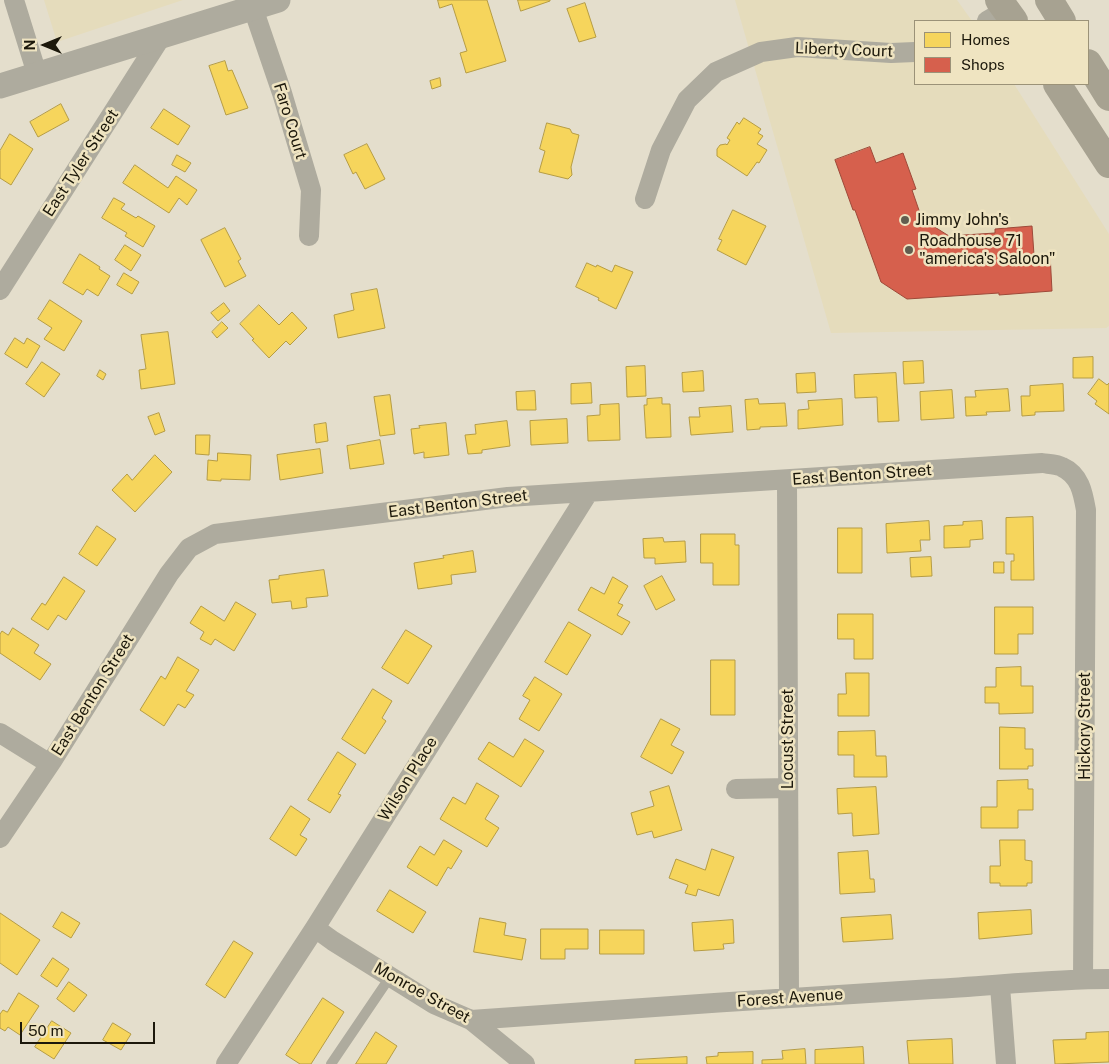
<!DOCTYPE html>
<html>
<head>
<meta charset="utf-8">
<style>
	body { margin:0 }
	#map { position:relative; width:1109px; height:1064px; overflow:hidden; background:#e4decc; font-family:"Public Sans",sans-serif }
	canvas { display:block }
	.legend { position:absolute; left:914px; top:20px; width:175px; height:65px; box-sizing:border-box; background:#efe4c1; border:1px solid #9b9278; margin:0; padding:6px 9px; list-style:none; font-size:15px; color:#1c180b }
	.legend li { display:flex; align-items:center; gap:10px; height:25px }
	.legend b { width:25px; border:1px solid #9b9278 }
	.north { position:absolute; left:20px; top:20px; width:50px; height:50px; -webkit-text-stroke:4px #efe4c1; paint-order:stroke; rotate:270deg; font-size:14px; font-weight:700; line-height:20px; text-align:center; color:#1c180b }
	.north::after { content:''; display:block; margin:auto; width:18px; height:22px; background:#1c180b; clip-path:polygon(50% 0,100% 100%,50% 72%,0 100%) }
	.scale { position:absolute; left:20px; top:1022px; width:135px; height:22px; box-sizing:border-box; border:2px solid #1c180b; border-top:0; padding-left:6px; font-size:15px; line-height:18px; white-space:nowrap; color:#1c180b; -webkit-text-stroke:4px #efe4c1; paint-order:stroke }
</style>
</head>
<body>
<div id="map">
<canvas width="1109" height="1064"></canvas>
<ul class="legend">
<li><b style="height:14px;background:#f6d55c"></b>Homes</li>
<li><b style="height:14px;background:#d6604d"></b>Shops</li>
</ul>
<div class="north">N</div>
<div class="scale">50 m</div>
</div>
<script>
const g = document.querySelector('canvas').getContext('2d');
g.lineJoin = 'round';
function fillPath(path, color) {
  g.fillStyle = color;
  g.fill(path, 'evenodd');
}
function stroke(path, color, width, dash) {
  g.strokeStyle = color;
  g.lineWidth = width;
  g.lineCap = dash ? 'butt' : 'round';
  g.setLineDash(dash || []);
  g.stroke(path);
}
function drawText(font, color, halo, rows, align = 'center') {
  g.font = font + ' "Public Sans",sans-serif';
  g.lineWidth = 5;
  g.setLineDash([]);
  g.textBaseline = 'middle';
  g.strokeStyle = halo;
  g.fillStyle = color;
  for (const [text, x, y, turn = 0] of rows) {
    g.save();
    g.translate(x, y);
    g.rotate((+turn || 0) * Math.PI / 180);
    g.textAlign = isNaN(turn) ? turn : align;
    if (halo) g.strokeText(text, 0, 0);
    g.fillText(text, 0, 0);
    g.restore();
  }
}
const built = new Path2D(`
	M44,0h139l-126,42z
	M735,0h222l15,21h-57v63h99l95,150v92l-3,2 -275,5z`);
const homes = new Path2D(`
	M438,0h49l19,61 -40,12 -6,-20 7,-2 -15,-47 -12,4z
	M518,0h32v1l-29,10z
	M585,3l11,34 -17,5 -12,-33z
	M225,61l3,10 4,-1 16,38 -22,7 -17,-49z
	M440,78l1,8 -9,3 -2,-8z
	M61,104l8,16 -31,17 -8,-15z
	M164,109l26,17 -12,19 -27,-17z
	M744,118l17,11 -3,4 5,3 -6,8 10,6 -8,13 -2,-1 -10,14 -30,-20v-7l3,-4 6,-1 1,1 3,-5 -3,-2 10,-16 2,2z
	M547,123l23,6 2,4 7,2 -8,32 1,8 -4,4 -29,-7 6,-21 -5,-2z
	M10,134l23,15 -22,36 -11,-7v-27z
	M367,144l18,35 -20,10 -9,-17 -3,2 -9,-19z
	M177,155l14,8 -6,9 -13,-7z
	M135,165l33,23 8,-12 21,14 -10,15 -8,-7 -10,15 -46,-30z
	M114,198l11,6 -4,5 15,9 2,-2 17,10 -12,21 -18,-11 2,-3 -25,-15z
	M733,210l33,16 -20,39 -29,-15 5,-10 -3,-1z
	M225,228l16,31 -3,2 8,15 -21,11 -24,-47z
	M125,245l16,10 -10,16 -16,-11z
	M80,254l20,13 -1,2 11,7 -12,20 -11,-7 -4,6 -20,-12z
	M587,263l9,4 1,-2 15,7 3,-7 18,7 -17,37 -18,-9 1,-2 -23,-11z
	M124,273l15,9 -7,12 -15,-9z
	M377,289l8,39 -47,10 -4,-23 20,-5 -3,-16z
	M50,300l32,21 -18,30 -20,-12 8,-11 -14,-9z
	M224,303l6,8 -12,10 -7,-8z
	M259,305l20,20 13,-13 15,16 -17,17 -4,-4 -17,17 -17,-18 2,-1 -14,-15z
	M222,322l6,6 -11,10 -5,-6z
	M168,332l7,52 -34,5 -2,-19 7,-1 -5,-34z
	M15,338l9,6 3,-6 13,8 -13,22 -22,-14z
	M1093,357v21h-20v-20z
	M923,361l1,22 -20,1 -1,-22z
	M42,362l18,12 -16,23 -18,-13z
	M645,366l1,30 -19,1 -1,-30z
	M100,370l6,4 -3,6 -6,-4z
	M703,371l1,20 -21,1 -1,-19z
	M815,373l1,19 -19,1 -1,-19z
	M896,373l3,48 -21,1 -1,-25 -22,1 -1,-23z
	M1099,379l8,6 2,-2v31l-14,-10 2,-3 -9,-7z
	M591,383l1,20 -21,1v-20z
	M1063,384l1,27 -29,1v3l-13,1 -1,-20h9v-10z
	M1008,389l2,22 -24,1 1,3 -21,1 -1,-19h11l-1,-6z
	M952,390l2,28 -33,2 -1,-28z
	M535,391l1,19h-19l-1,-18z
	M390,395l5,39 -15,2 -6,-39z
	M662,398v6h8l1,33 -25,1 -2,-33h3v-6z
	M758,399l1,5 26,-1 2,23 -27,1v2l-13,1 -2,-30z
	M842,399l1,26 -45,4v-19l11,-1 -1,-8z
	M619,404l1,36 -32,1 -1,-25 13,-1v-10z
	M731,406l2,26 -42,3 -2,-18h11l-1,-9z
	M159,413l6,18 -10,4 -7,-18z
	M567,419l1,24 -37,2 -1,-24z
	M507,421l3,25 -28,4v3l-14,1 -3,-19 11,-1 -1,-9z
	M326,423l2,18 -12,2 -2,-18z
	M446,423l3,32 -25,3v-6l-10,2 -3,-25 9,-1 -1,-2z
	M196,435h14l-1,20 -13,-1z
	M380,440l4,24 -34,5 -3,-23z
	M320,449l3,24 -43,7 -3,-25z
	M218,453l33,2 -1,25 -29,-1v2l-14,-1 1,-20 9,1z
	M155,455l17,17 -37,40 -23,-22 15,-16 5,6z
	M1033,517l1,63h-23v-19h3v-7h-8v-36z
	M929,521l1,19h-10l1,11 -34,2 -1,-29z
	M982,521l1,18 -13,1v7l-26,1v-22l19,-1v-3z
	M97,526l19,13 -19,27 -18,-12z
	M838,528h24v45h-24z
	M701,534h34v11h4v40h-26v-22h-12z
	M663,538l1,4 21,-1 1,21 -31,2v-6h-11l-1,-19z
	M473,551l3,21 -25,3 1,9 -34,5 -4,-26 30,-5 -1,-2z
	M931,557l1,19 -21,1 -1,-19z
	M994,562h10v11h-10z
	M324,570l4,26 -22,2 1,9 -15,2 -1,-8 -19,2 -3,-23 10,-1v-3z
	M662,576l13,24 -19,10 -12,-24z
	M64,577l21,14 -19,29 -8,-5 -10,15 -17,-11 11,-16 3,2z
	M613,577l15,9 -10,17 5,2 -6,10 13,7 -8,13 -44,-25 13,-23 13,7z
	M236,602l20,12 -22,37 -19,-12 -4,6 -11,-6 4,-7 -14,-9 11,-17 23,15z
	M995,607h38v27h-15v20h-23z
	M838,614h35v45h-19v-20h-16z
	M569,622l22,13 -24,40 -22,-13z
	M13,628l26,17 -5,8 17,11 -11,16 -40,-27v-19l2,-3 6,4z
	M406,630l26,16 -24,38 -26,-16z
	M178,657l21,13 -13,21 8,4 -9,13 -7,-4 -14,22 -24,-16 21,-34 4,3z
	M711,660h24v55h-24z
	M1021,667v19h12v27l-34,1v-11h-14v-16h11v-19z
	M846,673h23v43h-31v-22h8z
	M535,677l27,17 -23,37 -20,-12 11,-19 -7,-4z
	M373,689l19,12 -10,17 4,3 -21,33 -23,-15z
	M661,719l19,10 -9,16 13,7 -12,22 -31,-17z
	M1000,727l25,1v21h8v17h-5v3h-28z
	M875,731l1,25h10l1,21h-33v-22h-16v-23z
	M525,739l19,12 -23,36 -43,-28 11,-17 24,15z
	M338,752l18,12 -18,30 3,1 -11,18 -22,-13z
	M1028,780v9h5v21h-15v18h-37v-21h16v-26z
	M477,783l22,13 -14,23 14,9 -12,19 -47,-28 13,-22 12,7z
	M669,786l13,44 -28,8 -2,-7 -15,4 -6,-22 23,-7 -4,-14z
	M876,787l3,47 -26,2 -1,-23 -14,1 -1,-25z
	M291,806l19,13 -10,16 7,4 -11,17 -26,-17z
	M444,840l18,11 -11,18 -3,-2 -11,19 -30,-19 13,-21 14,9z
	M1000,840h25v20l7,1v22h-5v3h-27v-3h-10v-17h10z
	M712,849l22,8 -15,39 -21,-7 -2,7 -11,-3 3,-8 -19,-7 7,-19 29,11z
	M868,851l2,28h4l1,13 -35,2 -2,-41z
	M390,890l36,22 -13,21 -36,-22z
	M1031,910l1,24 -53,5 -1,-26z
	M62,912l18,11 -9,15 -18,-11z
	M0,913l40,27 -23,35 -17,-12z
	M891,915l2,24 -50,3 -2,-24z
	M480,918l26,5 -2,12 22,4 -4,21 -48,-8z
	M733,920l1,23 -11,1 1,5 -30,2 -2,-28z
	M541,929h47v20h-23v10h-24z
	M600,930h44v24h-44z
	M234,941l19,12 -28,45 -19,-13z
	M53,958l16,11 -12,18 -16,-11z
	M69,982l18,13 -13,17 -17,-13z
	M19,993l20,13 -19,29 -12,-8 -3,4 -5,-3v-14l3,-4 4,2z
	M323,998l21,14 -33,52h-11l-14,-9z
	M52,1021l19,12 -17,26 -19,-12z
	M113,1023l18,11 -10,16 -18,-10z
	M376,1032l21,14 -11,18h-30z
	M1109,1032v30l-54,2 -2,-24 33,-1v-6z
	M952,1039l1,25h-44l-2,-23z
	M863,1047l1,17h-49v-14z
	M805,1049l1,15h-44v-4l21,-1 -1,-8z
	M753,1052v12h-46l-1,-7 12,-1v-3z
	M687,1057v7h-52v-4z`);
const shops = new Path2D(`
	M870,147l6,16 27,-10 13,36 -4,1 10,29 27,17 46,-3v-4l37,-3 2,29 16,-1 2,37 -53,4v-2l-92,6 -26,-17 -26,-72h-2l-18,-50z`);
const service = new Path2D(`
	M331,1064l59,-87`);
const minor = new Path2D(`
	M14,0l23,74
	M253,8l29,85 29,97 -2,46
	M987,21l19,-11
	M645,199l16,-49 26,-50 29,-28 45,-20 36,-5 94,6 24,-1
	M0,290l161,-253
	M787,480l2,517
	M0,733l50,31
	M736,789l52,-1
	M0,838l52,-77 117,-187 20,-26 26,-14 293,-37 534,-34c6,1 15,1 20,4 18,8 21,26 24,43l-3,469
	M315,928l18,13 101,63 37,16 54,44
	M1000,986l6,78
	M471,1020c154,-11 307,-22 461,-31 59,-3 118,-10 177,-10
	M226,1064l89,-136 273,-435`);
const tertiary = new Path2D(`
	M0,86l278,-86`);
const primary = new Path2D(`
	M999,0l15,21
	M1049,0l13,21
	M1088,63l21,34
	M1057,84l52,80`);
const markers = [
	[905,220,5,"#625d4f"],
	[909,250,5,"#625d4f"]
];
const streetNames = [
	["Liberty Court",844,50,2],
	["Faro Court",290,121,73],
	["East Tyler Street",81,163,-57],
	["East Benton Street",862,475,-4],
	["East Benton Street",458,504,-7],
	["East Benton Street",93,695,-58],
	["Hickory Street",1085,726,-90],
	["Locust Street",788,739,-90],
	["Wilson Place",408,779,-58],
	["Monroe Street",422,993,29],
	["Forest Avenue",790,998,-4]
];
const poiNames = [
	["Jimmy John's",915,220],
	["Roadhouse 71",919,241],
	["\"america's Saloon\"",919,259]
];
fillPath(built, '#e5dcbc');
fillPath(homes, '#f6d55c');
stroke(homes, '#b59c44', 1);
fillPath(shops, '#d6604d');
stroke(shops, '#9e4a39', 1);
stroke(service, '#aeab9e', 10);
stroke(minor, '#aeab9e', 20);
stroke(tertiary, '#aeab9e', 25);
stroke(primary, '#a7a291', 28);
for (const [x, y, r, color] of markers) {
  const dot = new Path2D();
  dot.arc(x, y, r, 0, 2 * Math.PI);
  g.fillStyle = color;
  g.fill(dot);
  stroke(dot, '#efe4c1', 2);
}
drawText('16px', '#1c180b', '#efe4c1', streetNames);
drawText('16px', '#1c180b', '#efe4c1', poiNames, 'left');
</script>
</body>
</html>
